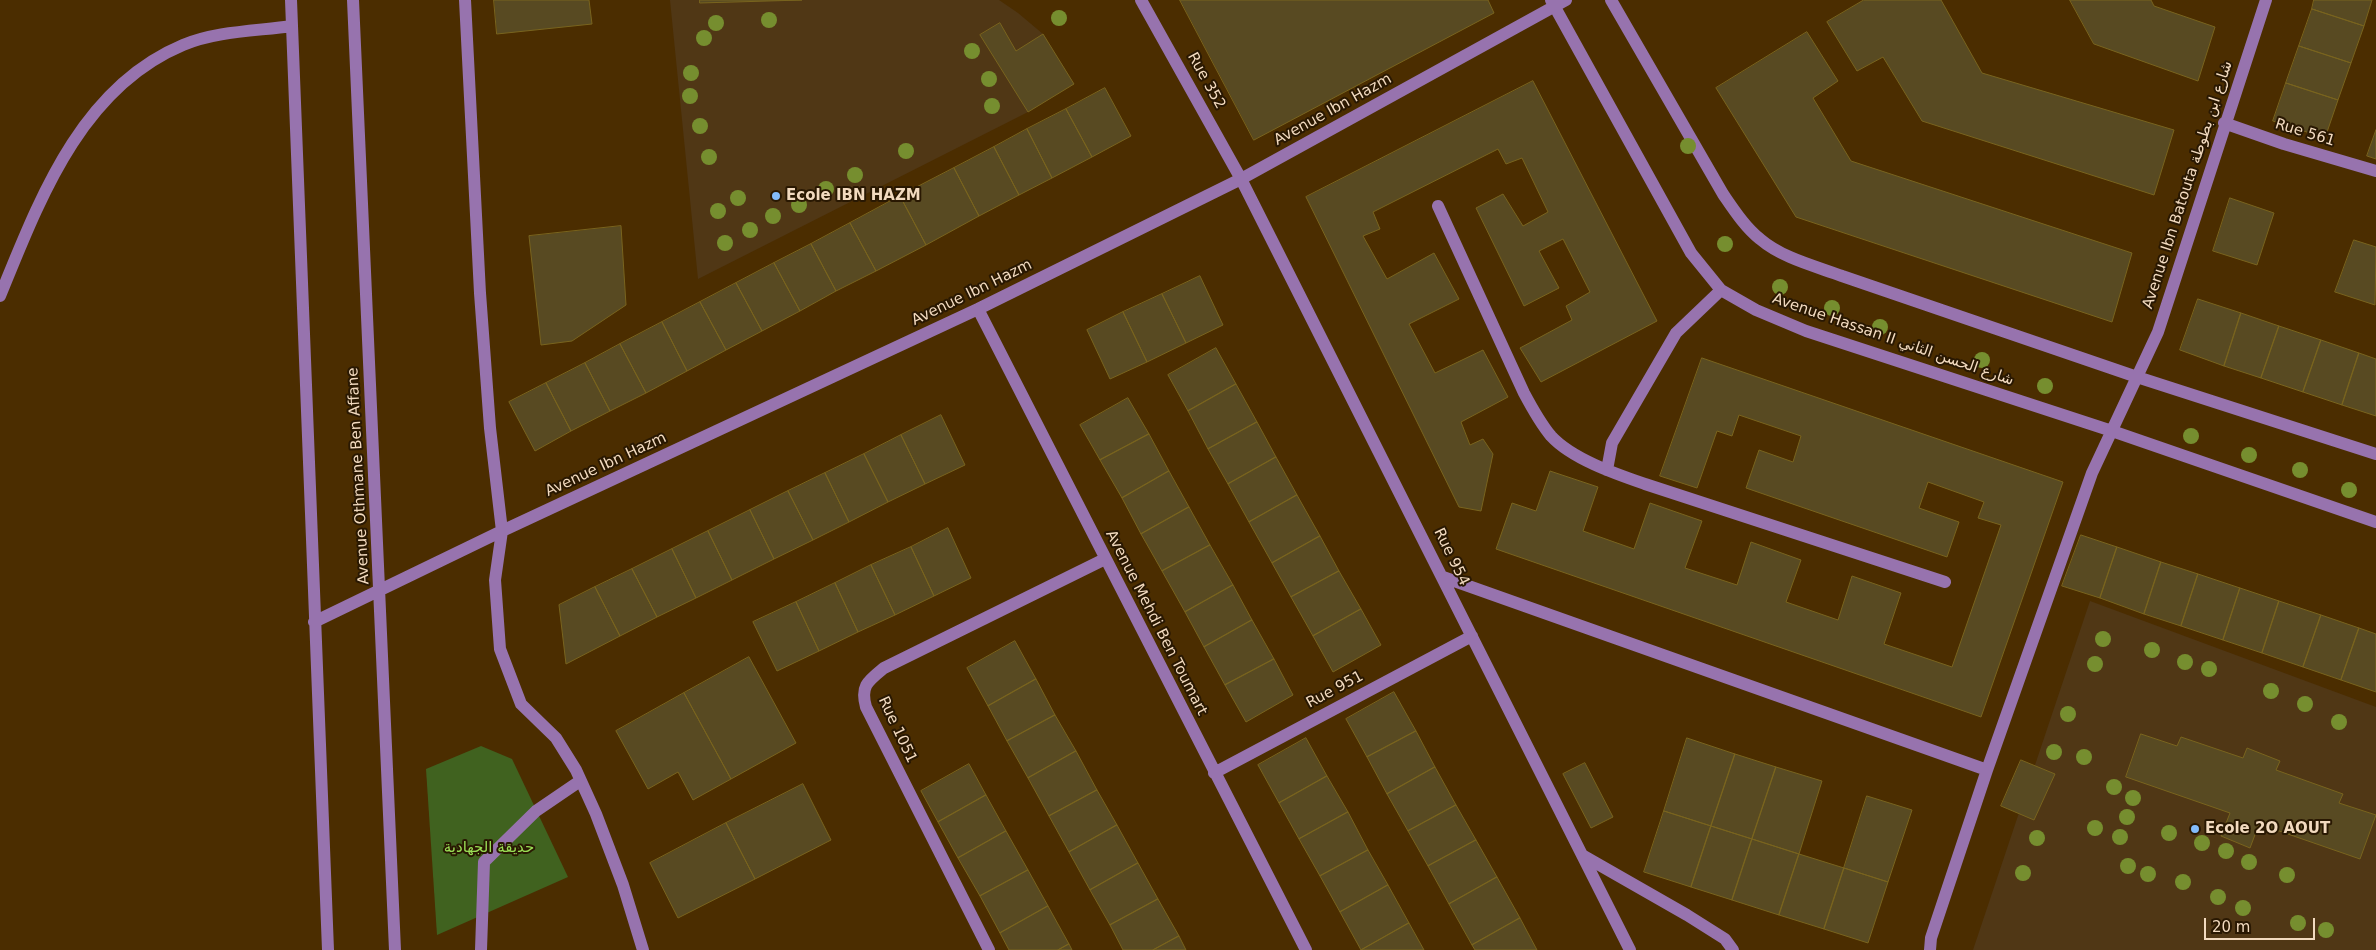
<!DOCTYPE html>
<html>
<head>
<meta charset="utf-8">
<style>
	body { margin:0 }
	#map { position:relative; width:2376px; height:950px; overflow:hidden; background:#4b2d00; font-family:"DejaVu Sans",sans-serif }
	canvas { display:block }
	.scale { position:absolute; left:2204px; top:918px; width:111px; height:22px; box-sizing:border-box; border:2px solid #f2dabf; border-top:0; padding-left:6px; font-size:15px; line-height:18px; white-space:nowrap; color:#f2dabf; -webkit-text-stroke:4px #291802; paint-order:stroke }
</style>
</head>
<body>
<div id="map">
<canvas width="2376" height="950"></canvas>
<div class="scale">20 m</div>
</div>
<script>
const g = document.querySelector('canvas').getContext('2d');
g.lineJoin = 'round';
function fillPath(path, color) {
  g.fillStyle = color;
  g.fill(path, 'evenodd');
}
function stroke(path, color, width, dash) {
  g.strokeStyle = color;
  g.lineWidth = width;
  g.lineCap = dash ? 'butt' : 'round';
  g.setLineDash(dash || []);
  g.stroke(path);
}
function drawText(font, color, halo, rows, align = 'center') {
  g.font = font + ' "DejaVu Sans","Noto Sans Arabic",sans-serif';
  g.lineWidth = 4;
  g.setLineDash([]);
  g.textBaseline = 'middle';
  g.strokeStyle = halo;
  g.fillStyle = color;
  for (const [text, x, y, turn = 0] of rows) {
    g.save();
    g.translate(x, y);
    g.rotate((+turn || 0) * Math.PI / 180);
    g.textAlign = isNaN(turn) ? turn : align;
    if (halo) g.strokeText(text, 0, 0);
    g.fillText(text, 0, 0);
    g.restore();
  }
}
const built = new Path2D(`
	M670,0h329l19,13 25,21 31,50 -46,28 -330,167z
	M2090,601l286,106v243h-403z`);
const green = new Path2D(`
	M481,746l31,13 56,118 -131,58 -11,-166z`);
const building = new Path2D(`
	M494,0h95l3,24 -95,10z
	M700,0h102l-102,3z
	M1180,0h308l6,13 -240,127z
	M1864,0h77l41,73 192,57 -20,65 -232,-74 -39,-64 -26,14 -30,-49z
	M2070,0h81l3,6 61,21 -17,54 -104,-37z
	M2314,0h58l-8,26 -52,-17z
	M2312,9l52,17 -13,37 -52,-17z
	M1000,23l16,28 27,-17 31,50 -46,28 -48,-77z
	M1807,32l31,49 -25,17 38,63 281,92 -20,69 -316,-105 -80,-129z
	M2299,46l52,17 -13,37 -52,-17z
	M1533,81l124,240 -116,61 -21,-34 52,-28 -6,-14 24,-14 -27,-53 -24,12 20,37 -35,18 -48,-98 27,-14 20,32 25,-14 -26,-54 -16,6 -8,-15 -125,63 7,17 -17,7 24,43 47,-26 25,46 -50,25 26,49 48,-23 25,47 -47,25 9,23 13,-6 10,15 -12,57 -22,-4 -153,-310z
	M2286,83l52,17 -13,38 -52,-17z
	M1105,88l26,48 -39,21 -26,-48z
	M1066,109l26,48 -40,21 -25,-49z
	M1027,129l25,49 -33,17 -25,-48z
	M2376,130v29l-9,-3z
	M994,147l25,48 -40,21 -25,-48z
	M954,168l25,48 -53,29 -26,-49z
	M900,196l26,49 -50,26 -26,-48z
	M2230,198l44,15 -17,52 -44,-14z
	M850,223l26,48 -40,20 -25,-47z
	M621,226l5,79 -54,36 -31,4 -12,-109z
	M2354,240l22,7 -1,58 -40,-13z
	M811,244l25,47 -36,20 -26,-48z
	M774,263l26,48 -38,20 -26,-48z
	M1200,276l23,49 -37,18 -24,-49z
	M736,283l26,48 -36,19 -26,-48z
	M1162,294l24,49 -39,19 -24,-50z
	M2198,299l43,14 -17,53 -44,-16z
	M700,302l26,48 -39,21 -25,-49z
	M1123,312l24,50 -37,17 -23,-49z
	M2241,313l38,13 -18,52 -37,-12z
	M662,322l25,49 -41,22 -26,-49z
	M2279,326l42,14 -18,52 -42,-14z
	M2321,340l38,13 -17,52 -39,-13z
	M620,344l26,49 -36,18 -25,-48z
	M1216,348l20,36 -48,27 -20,-36z
	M2359,353l17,6v57l-34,-11z
	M1702,358l361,124 -82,235 -485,-168 16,-46 24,8 14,-40 48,16 -15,44 51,18 16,-46 52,18 -17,47 52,17 14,-43 50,18 -15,42 52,18 14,-44 49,17 -17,51 68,23 49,-142 -23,-7 6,-16 -56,-20 -9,26 40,14 -12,35 -201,-69 13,-38 34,12 8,-26 -62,-21 -7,21 -15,-5 -20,57 -37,-12z
	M585,363l25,48 -39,20 -25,-48z
	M546,383l25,48 -36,20 -26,-49z
	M1236,384l21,38 -49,27 -20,-38z
	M1128,398l21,36 -49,26 -20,-35z
	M941,415l24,50 -40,19 -24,-49z
	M1257,422l19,35 -48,27 -20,-35z
	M1149,434l20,37 -47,27 -22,-38z
	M901,435l24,49 -37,18 -24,-48z
	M864,454l24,48 -39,20 -24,-49z
	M1276,457l21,38 -48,27 -21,-38z
	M1169,471l20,36 -48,27 -19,-36z
	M825,473l24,49 -36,18 -25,-49z
	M788,491l25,49 -39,19 -24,-49z
	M1297,495l23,41 -48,27 -23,-41z
	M1189,507l21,38 -48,26 -21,-37z
	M750,510l24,49 -42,21 -24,-49z
	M948,528l23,50 -37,18 -23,-49z
	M708,531l24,49 -36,18 -24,-49z
	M2081,535l36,12 -17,51 -38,-12z
	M1320,536l19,35 -48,26 -19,-34z
	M1210,545l23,40 -48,27 -23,-41z
	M911,547l23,49 -39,19 -24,-50z
	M2117,547l44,15 -17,52 -44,-16z
	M672,549l24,49 -39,19 -25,-48z
	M2161,562l37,12 -17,52 -37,-12z
	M871,565l24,50 -37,17 -23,-49z
	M632,569l25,48 -37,19 -25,-49z
	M1339,571l22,38 -48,27 -22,-39z
	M2198,574l42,14 -17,52 -42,-14z
	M835,583l23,49 -39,19 -23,-49z
	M1233,585l19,35 -48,27 -19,-35z
	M595,587l25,49 -54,28 -7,-59z
	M2240,588l39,13 -17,52 -39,-13z
	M2279,601l42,14 -18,52 -41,-14z
	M796,602l23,49 -42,20 -24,-49z
	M1361,609l20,36 -48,27 -20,-36z
	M2321,615l38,13 -18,52 -38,-13z
	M1252,620l22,39 -49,26 -21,-38z
	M2359,628l17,6v58l-35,-12z
	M1015,641l21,38 -48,27 -21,-38z
	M749,657l47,86 -65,36 -47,-86z
	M1274,659l19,36 -47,27 -21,-37z
	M1036,679l19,36 -48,26 -19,-35z
	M1394,692l22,39 -49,26 -21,-38z
	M684,693l47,86 -38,21 -15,-28 -30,17 -32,-58z
	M1055,715l21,36 -48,27 -21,-37z
	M1416,731l19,36 -48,27 -20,-37z
	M2141,734l36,12 4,-9 62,21 4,-10 33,13 -4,9 67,24 -4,9 37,12 -16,44 -101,-35 -9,24 -29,-12 9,-23 -104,-36z
	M1306,738l21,38 -48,27 -21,-38z
	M1687,738l48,16 -24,72 -47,-15z
	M1076,751l21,39 -48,26 -21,-38z
	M1735,754l41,13 -24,72 -41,-13z
	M2021,760l34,14 -21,46 -33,-14z
	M1585,763l28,54 -22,11 -28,-54z
	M969,764l17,31 -48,27 -17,-31z
	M1435,767l21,38 -48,26 -21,-37z
	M1776,767l46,14 -23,73 -47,-15z
	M1327,776l21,36 -49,27 -20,-36z
	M803,784l28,56 -76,39 -29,-56z
	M1097,790l20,35 -48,27 -20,-36z
	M986,795l20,36 -48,27 -20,-36z
	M1867,796l45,14 -24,72 -44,-14z
	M1456,805l20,35 -48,26 -20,-35z
	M1664,811l47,15 -20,61 -47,-15z
	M1348,812l20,38 -48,26 -21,-37z
	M726,823l29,56 -77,39 -28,-55z
	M1117,825l21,38 -48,27 -21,-38z
	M1711,826l41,13 -20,61 -41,-13z
	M1006,831l22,39 -48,26 -22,-38z
	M1752,839l47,15 -20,61 -47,-15z
	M1476,840l21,37 -48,27 -21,-38z
	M1368,850l20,35 -48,27 -20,-36z
	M1799,854l45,14 -20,61 -45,-14z
	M1138,863l20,36 -48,26 -20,-35z
	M1844,868l44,14 -20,61 -44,-14z
	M1028,870l20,36 -48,27 -20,-37z
	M1497,877l23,41 -48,27 -23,-41z
	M1388,885l21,38 -48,27 -21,-38z
	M1158,899l21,37 -26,14h-30l-13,-25z
	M1048,906l21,38 -11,6h-49l-9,-17z
	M1520,918l17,32h-62l-3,-5z
	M1409,923l15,27h-63z
	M1179,936l7,14h-33z
	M1069,944l3,6h-14z`);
const minor = new Path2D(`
	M291,0l37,950
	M353,0l42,950
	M465,0l15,293 10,135 12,103 -7,49 5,69 21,55 35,34 20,32 20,44 27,71 20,65
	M1141,0l100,179 389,771
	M1551,0l140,253 30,37 35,20 50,21 306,100 264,91
	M1611,0l112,194c11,16 22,33 37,45 22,19 55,27 82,37l295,101 239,77
	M2224,123l60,21 92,27
	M1438,206l86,187c8,15 16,30 27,43 21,23 65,38 94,48l300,98
	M0,296c39,-95 80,-208 183,-251 33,-14 74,-14 109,-19
	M978,309l328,641
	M1607,470l5,-27 64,-110 45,-43
	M1443,577l544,193
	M314,622l188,-91 476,-222 263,-130 325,-179
	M1214,773l258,-137
	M1582,855l105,60 38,24 8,11
	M481,950l3,-88 52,-51 44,-30
	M989,950l-123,-243c-6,-21 2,-26 18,-39l221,-109
	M1930,950l1,-12 56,-168 105,-297 66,-141 108,-332`);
const trees = [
	[1059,18],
	[769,20],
	[716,23],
	[704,38],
	[972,51],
	[691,73],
	[989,79],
	[690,96],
	[992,106],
	[700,126],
	[1688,146],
	[906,151],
	[709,157],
	[855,175],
	[826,189],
	[738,198],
	[799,205],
	[718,211],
	[773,216],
	[750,230],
	[725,243],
	[1725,244],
	[1780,287],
	[1832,308],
	[1880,327],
	[1982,360],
	[2045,386],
	[2191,436],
	[2249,455],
	[2300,470],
	[2349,490],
	[2103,639],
	[2152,650],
	[2185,662],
	[2095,664],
	[2209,669],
	[2271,691],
	[2305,704],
	[2068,714],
	[2339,722],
	[2054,752],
	[2084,757],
	[2114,787],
	[2133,798],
	[2127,817],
	[2095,828],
	[2169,833],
	[2120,837],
	[2037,838],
	[2202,843],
	[2226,851],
	[2249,862],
	[2128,866],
	[2023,873],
	[2148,874],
	[2287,875],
	[2183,882],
	[2218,897],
	[2243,908],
	[2298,923],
	[2326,930]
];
const markers = [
	[776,196,5,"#83bcfb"],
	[2195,829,5,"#83bcfb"]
];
const streetNames = [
	["Rue 352",1206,81,61],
	["Avenue Ibn Hazm",1333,110,-29],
	["Rue 561",2305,133,17],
	["Avenue Ibn Batouta شارع ابن بطوطة",2188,185,-72],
	["Avenue Ibn Hazm",972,293,-26],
	["Avenue Hassan II شارع الحسن الثاني",1893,340,19],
	["Avenue Ibn Hazm",606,465,-25],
	["Avenue Othmane Ben Affane",359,476,-93],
	["Rue 954",1451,557,64],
	["Avenue Mehdi Ben Toumart",1156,623,63],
	["Rue 951",1335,690,-28],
	["Rue 1051",897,730,65]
];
const poiNames = [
	["Ecole IBN HAZM",786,196],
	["Ecole 2O AOUT",2205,829]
];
const parkNames = [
	["حديقة الجهادية",489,848]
];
fillPath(built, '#503715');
fillPath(green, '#40621f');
fillPath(building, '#584a22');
stroke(building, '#79641e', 1);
stroke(minor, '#9773ae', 12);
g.fillStyle = '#768e2f';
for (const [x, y] of trees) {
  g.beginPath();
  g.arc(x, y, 8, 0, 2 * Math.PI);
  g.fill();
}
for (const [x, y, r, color] of markers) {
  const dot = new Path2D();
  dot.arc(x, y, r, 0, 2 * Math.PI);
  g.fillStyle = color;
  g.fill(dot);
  stroke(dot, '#291802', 2);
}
drawText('15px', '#f2dabf', '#291802', streetNames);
drawText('bold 15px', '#f2dabf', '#291802', poiNames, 'left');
drawText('15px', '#9ade55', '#291802', parkNames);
</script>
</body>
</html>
